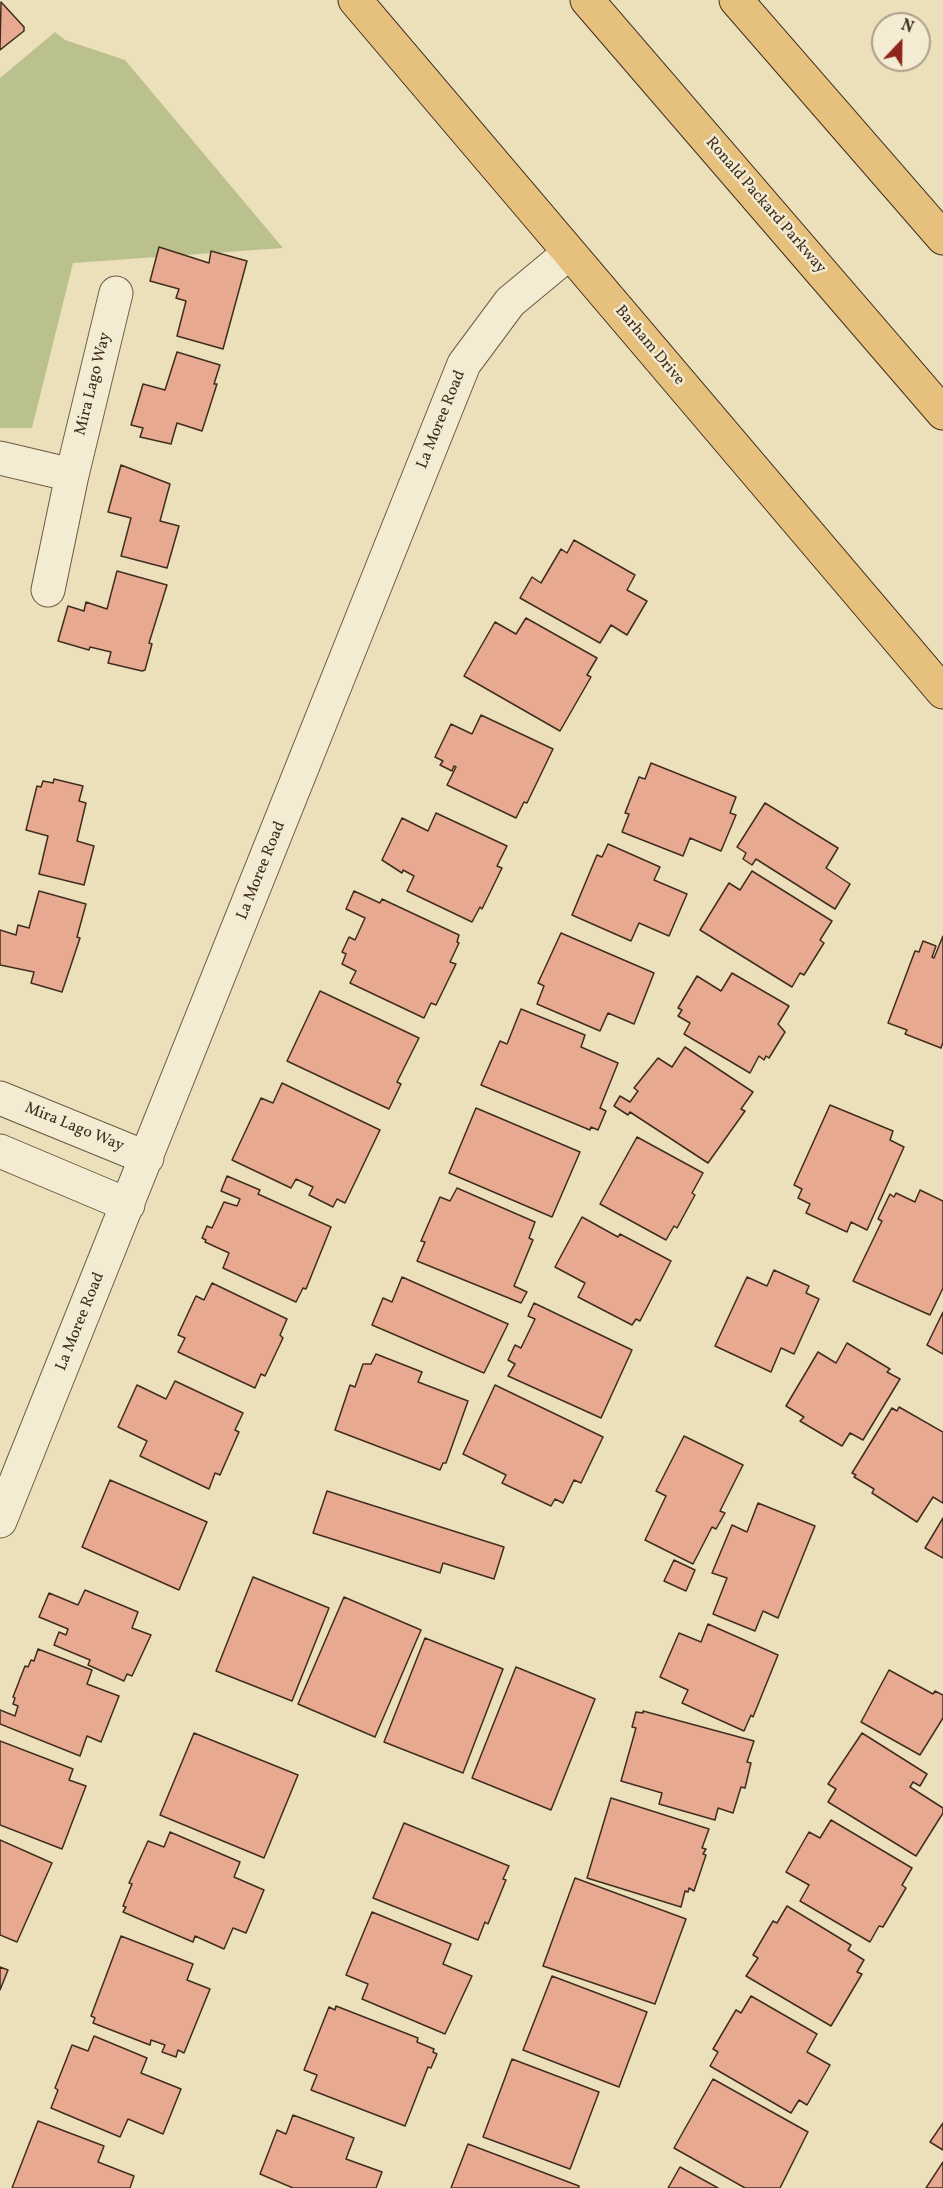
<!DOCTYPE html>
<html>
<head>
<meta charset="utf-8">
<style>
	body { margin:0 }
	#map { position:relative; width:943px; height:2188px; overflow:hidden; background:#ece0ba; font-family:Vollkorn,serif }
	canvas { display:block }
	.north { position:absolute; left:871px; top:12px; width:60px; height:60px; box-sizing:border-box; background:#f3ebd2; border:2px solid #ac9f8a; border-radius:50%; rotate:22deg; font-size:16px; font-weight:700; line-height:24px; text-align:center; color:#412d1f }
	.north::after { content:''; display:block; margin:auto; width:21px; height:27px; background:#8f2418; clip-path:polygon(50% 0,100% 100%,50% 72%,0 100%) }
</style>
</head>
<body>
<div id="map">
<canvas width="943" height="2188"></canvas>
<div class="north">N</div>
</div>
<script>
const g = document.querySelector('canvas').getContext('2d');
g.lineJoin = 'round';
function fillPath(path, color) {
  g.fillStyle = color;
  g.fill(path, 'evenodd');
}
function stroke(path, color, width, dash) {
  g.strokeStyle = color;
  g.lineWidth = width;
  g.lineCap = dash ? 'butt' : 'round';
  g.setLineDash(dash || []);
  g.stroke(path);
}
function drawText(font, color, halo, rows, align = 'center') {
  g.font = font + ' Vollkorn,serif';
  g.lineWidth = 5;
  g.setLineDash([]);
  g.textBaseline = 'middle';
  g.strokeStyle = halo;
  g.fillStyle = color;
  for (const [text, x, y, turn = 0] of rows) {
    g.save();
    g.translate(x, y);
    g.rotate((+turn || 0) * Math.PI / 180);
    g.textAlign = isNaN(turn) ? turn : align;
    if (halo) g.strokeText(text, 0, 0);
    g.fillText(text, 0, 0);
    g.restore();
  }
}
const green = new Path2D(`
	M55,32l10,8 60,20 158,188 -210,15 -41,165h-32v-350z`);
const building = new Path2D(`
	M1,2l23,25v4l-24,19z
	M159,247l50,16 2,-12 36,10 -24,88 -46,-13 9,-35 -10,-3 3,-9 -29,-8z
	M177,352l43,13 -6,19h3l-15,47 -25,-8 -6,21 -31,-7 3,-9 -12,-3 12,-41 22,6z
	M121,465l49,19 -10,37 19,5 -12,42 -46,-12 10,-38 -23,-6z
	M574,540l61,35 -8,15 20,11 -20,34 -16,-10 -11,18 -80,-45 12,-21 9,6 20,-34 6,4z
	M117,571l50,14 -18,58 3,1 -7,26 -3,1 -34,-8 3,-11 -21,-5 -1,3 -31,-9 10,-35 16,5 2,-9 21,7z
	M526,618l71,40 -10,17 4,2 -31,54 -96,-55 31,-54 21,12z
	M481,715l72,34 -26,54 -3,-1 -8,16 -69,-33 9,-18 -2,-1 -2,5 -12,-6 3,-4 -8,-4 16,-33 21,10z
	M651,763l85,34 -6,16 6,2 -15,36 -31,-13 -7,18 -61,-24 7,-18 -4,-1 14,-36 6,2z
	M54,779l29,7 -4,15 7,2 -9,38 17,5 -10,39 -45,-11 9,-38 -22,-6 11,-44 4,1 2,-6 10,2z
	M765,803l73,45 -12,20 24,16 -15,25 -79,-50 -4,6 -9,-6 3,-6 -9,-6z
	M436,813l71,33 -10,20 5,2 -20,41 -2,-2 -8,15 -65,-31 7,-15 -11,-6 -1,3 -20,-13 20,-42 26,13z
	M608,844l52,23 -6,13 33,14 -18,42 -30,-13 -8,18 -59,-26 25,-60 5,2z
	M752,871l80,50 -12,19 4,3 -20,32 -4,-2 -8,14 -92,-57 29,-47 11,7z
	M39,891l47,13 -9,33 3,1 -18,54 -31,-9 3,-11 -34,-7v-35l16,5 2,-10 11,3z
	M354,891l26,12 2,-4 77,36 -2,7 2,1 -9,19 6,2 -20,41 -5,-2 -7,15 -74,-35 6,-12 -14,-7 4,-10 -4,-2 7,-15 6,3 10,-22 -19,-9z
	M561,933l93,40 -20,51 -26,-11 -8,18 -63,-27 7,-18 -6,-3z
	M943,936v106l-2,6 -36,-14 2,-4 -19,-7 27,-72 4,1 4,-11 13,5 -4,11 2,1z
	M732,973l57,33 -11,18 7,8 -16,26 -3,-2 -2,4 -5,-4 -9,17 -66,-39 6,-11 -12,-7 4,-6 -4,-2 19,-32 24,15z
	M320,991l99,47 -22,44 4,2 -12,25 -102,-48z
	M521,1009l64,26 -4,12 37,16 -18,45 6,3 -8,19 -7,-3 -1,3 -109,-45 19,-44 7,3z
	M685,1047l68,45 -12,17 4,2 -37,52 -78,-51 -2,3 -14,-9 6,-10 10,6 8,-11 -4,-3 24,-30 14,9z
	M282,1083l98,47 -35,73 -8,-4 -4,8 -24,-12 4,-8 -17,-8 -5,9 -59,-28 29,-62 12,5z
	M830,1105l63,26 -3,9 14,7 -37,83 -16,-8 -4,10 -41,-19 4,-9 -12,-6 4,-9 -8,-4z
	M476,1108l104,44 -28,65 -103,-44z
	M637,1137l66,36 -11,20 3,2 -18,33 -3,-2 -8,14 -66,-36z
	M227,1176l33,14 -2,4 73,33 -25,62 -3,-1 -7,14 -73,-34 6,-15 -24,-11 1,-2 -4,-2 5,-12 5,2 12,-26 13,4 3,-7 -19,-8z
	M457,1188l78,34 -6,16 4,2 -19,46 13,6 -6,11 -104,-42 8,-19 -4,-1 19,-44 10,4z
	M920,1190l23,11v87l-13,27 -77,-34 29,-60 -4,-2 12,-25 4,3 2,-4 19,9z
	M582,1217l36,20 2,-3 51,27 -31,60 -4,-2 -4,6 -54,-28 7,-14 -30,-16z
	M774,1270l35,16 -3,7 13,6 -25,55 -13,-6 -10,24 -56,-26 32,-69 20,9z
	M402,1277l106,47 -24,49 -112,-48 11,-27 9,4z
	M212,1283l75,36 -7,16 3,3 -18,38 -4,-2 -6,14 -77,-36 7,-14 -7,-3 18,-39 8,4z
	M534,1303l98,47 -31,68 -93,-42 7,-12 -7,-4 7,-15 6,3 14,-29 -7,-3z
	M943,1312v42l-16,-9z
	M847,1343l43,26 -3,3 13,7 -37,61 -13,-7 -8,13 -42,-25 4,-4 -18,-11 32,-54 18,11z
	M376,1354l46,18 -4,10 50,19 -22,62h-3l-3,7 -105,-40 15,-45 5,2 8,-23h8z
	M175,1381l68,32 -8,17 4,2 -19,43 -5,-2 -6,16 -69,-33 7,-15 -29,-14 19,-42 29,14z
	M495,1385l108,52 -22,46 -7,-3 -11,23 -8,-4 -4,7 -49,-23 4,-8 -43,-21z
	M899,1407l44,25v71l-10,-6 -16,25 -45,-29 2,-4 -20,-12 2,-2 -4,-2 40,-65 5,3z
	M684,1436l59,29 -23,46 5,2 -9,16 -4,-2 -19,37 -48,-24 21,-44 -10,-5z
	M110,1480l97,42 -28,68 -97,-43z
	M327,1491l177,56 -10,32 -51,-16 -3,10 -127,-40z
	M758,1503l57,23 -37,92 -15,-7 -8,20 -42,-17 14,-36 -15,-5 20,-48 15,7z
	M943,1518v40l-18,-10z
	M674,1560l21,10 -9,21 -22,-10z
	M253,1577l76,31 -37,93 -76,-30z
	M85,1590l53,22 -6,16 19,7 -19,41 -5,-2 -3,7 -36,-16 2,-5 -36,-15 5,-13 7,3 2,-6 -29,-12 10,-24 29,12z
	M344,1597l77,33 -46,107 -77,-33z
	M708,1624l70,31 -25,62 -2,-2 -7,16 -62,-28 6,-13 -28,-13 19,-44 22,9z
	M425,1638l78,31 -40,104 -79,-31z
	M38,1649l54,21 -5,14 32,12 -18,46 -14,-6 -7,20 -80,-32v-14l15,6 3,-10 -5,-2 2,-6 -2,-1 12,-31 3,1 3,-7 3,1z
	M516,1667l79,32 -44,111 -79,-32z
	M889,1670l44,24 2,-3 8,4v23l-23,37 -59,-33z
	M643,1711l111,30 -7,21 4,1 -6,25 -4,-1 -8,26 -15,-5 -3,12 -56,-16 3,-11 -41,-12 15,-53 -4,-1 4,-15 7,1z
	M194,1733l104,42 -34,83 -104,-43z
	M862,1733l65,41 -7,12 -7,-4 -3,5 33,21v5l-27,43 -88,-54 8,-13 -8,-5z
	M0,1741l73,28 -4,11 17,6 -24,63 -62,-24z
	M611,1798l98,31 -7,19 4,1 -3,5 3,1 -12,36 -5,-3 -1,4 -3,-1 -4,16 -94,-29z
	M831,1820l81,48 -10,17 4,3 -23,39 -4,-1 -9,16 -70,-41 9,-16 -23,-13 23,-40 11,6z
	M404,1823l105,43 -6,13 3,1 -18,44 -3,-2 -7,18 -105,-42z
	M170,1832l70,30 -6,15 30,13 -18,43 -13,-5 -9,21 -29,-13 -2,6 -70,-30 3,-5 -3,-1 9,-22 -3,-1 19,-42 16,6z
	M0,1840l52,23 -35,79 -17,-7z
	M575,1878l111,41 -31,85 -112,-38z
	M787,1906l64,39 -3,5 16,10 -7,12 5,2 -31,52 -85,-50 12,-18 -5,-3 20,-34 4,2z
	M372,1912l79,32 -8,20 29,12 -27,58 -83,-35 6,-15 -22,-9z
	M121,1936l72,28 -6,16 23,9 -26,64 -6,-3 -2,7 -14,-5 3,-7 -14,-5 -1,5 -57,-22 2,-5 -4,-2z
	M0,1967l8,3 -8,20z
	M552,1976l95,36 -28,75 -96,-37z
	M751,1996l66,38 -10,18 23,13 -23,40 -8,-5 -8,13 -81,-47 8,-14 -5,-3 23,-39 5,3z
	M336,2006l82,32 -1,4 17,7 -1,3 4,2 -6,14 -3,-1 -23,59 -94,-36 6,-15 -13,-5 25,-63 6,3z
	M94,2036l53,22 -6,15 40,16 -18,45 -35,-15 -8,18 -69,-29 7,-18 -3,-2 17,-43 16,6z
	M512,2059l87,33 -29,77 -87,-32z
	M713,2079l95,53 -28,56h-35l-71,-40z
	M293,2115l61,23 -8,21 36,13 -6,16h-83l-33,-14 17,-44 9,4z
	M38,2121l66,25 -6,16 36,14 -4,12h-118z
	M943,2123v27l-13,-8z
	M468,2144l111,42v2h-128z
	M943,2162v26h-17z
	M680,2167l38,21h-50z`);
const minor = new Path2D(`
	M0,458l72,17
	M48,590l24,-115 44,-182
	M0,1098l147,60
	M0,1151l128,54
	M0,1521l464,-1157 46,-62 59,-49`);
const major = new Path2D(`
	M355,0l588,692`);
const highway = new Path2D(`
	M587,0l356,413
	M736,0l207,238`);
const streetNames = [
	["Ronald Packard Parkway",765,206,49],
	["Barham Drive",649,346,50],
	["Mira Lago Way",94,384,-76],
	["La Moree Road",442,420,-68],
	["La Moree Road",262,871,-68],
	["Mira Lago Way",74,1128,22],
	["La Moree Road",81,1322,-68]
];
fillPath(green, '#bbc18d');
fillPath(building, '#e7aa90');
stroke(building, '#412d1f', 1.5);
stroke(minor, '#6c5a46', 35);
stroke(major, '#412d1f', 35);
stroke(highway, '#412d1f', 35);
stroke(minor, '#f3ebd2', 33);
stroke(major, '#e6c07d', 33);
stroke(highway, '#e6c07d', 33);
drawText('16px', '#412d1f', '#f3ebd2', streetNames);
</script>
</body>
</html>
